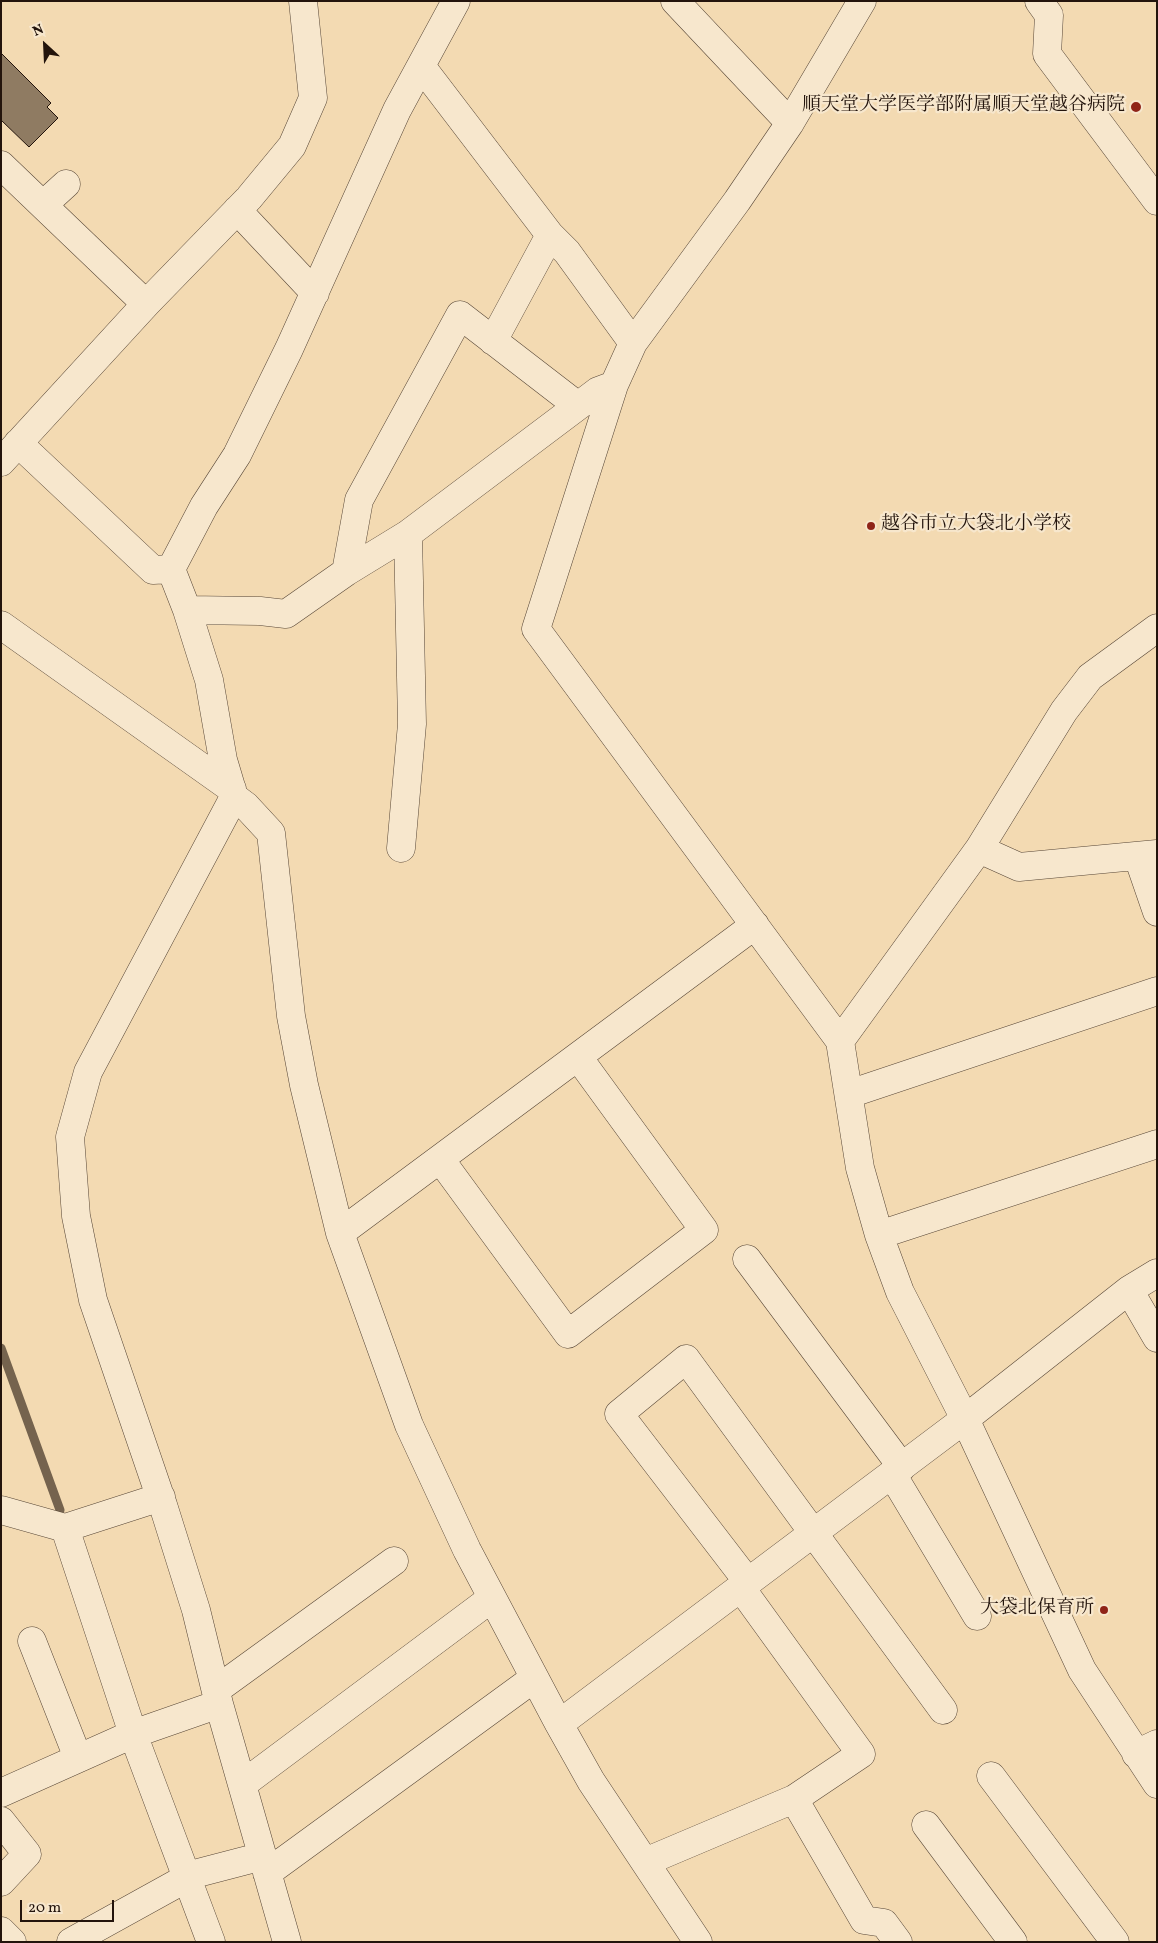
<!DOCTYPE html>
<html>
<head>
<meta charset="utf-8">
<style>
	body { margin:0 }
	#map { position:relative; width:1158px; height:1943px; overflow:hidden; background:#f3dab2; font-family:Vollkorn,serif }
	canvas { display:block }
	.frame { position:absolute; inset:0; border:2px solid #23140c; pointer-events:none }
	.north { position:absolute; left:20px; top:20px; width:50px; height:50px; -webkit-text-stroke:4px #f7e7cd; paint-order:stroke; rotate:335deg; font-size:14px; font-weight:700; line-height:20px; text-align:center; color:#23140c }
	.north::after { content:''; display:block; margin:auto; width:18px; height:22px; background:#23140c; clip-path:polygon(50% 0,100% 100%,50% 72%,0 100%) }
	.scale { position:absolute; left:20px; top:1900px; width:94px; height:22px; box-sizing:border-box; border:2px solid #23140c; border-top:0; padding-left:6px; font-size:15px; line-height:18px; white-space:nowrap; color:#23140c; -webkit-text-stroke:4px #f7e7cd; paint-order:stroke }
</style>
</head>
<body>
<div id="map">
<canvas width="1158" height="1943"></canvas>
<div class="frame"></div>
<div class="north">N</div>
<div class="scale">20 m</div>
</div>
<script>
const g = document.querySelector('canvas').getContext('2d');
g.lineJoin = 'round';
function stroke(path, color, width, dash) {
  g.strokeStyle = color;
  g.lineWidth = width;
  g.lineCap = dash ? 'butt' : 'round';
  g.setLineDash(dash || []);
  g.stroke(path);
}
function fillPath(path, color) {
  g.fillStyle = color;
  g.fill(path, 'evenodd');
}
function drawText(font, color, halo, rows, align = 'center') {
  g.font = font + ' Vollkorn,"Noto Serif JP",serif';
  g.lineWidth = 4.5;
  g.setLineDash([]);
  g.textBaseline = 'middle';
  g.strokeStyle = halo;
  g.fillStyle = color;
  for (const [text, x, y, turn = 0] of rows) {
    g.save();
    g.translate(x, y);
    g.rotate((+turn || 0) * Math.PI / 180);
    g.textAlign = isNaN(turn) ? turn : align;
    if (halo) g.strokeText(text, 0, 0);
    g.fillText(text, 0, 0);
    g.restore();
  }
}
const stream = new Path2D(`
	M1,1348l59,162`);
const building = new Path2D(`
	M1,53l50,50 -4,4 11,11 -29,29 -28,-27z`);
const minor = new Path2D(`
	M675,1l115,122
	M862,1l-72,122 -53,78 -104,142 -19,42 -78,244 304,412 20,127 19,67 21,57 65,127 117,251 75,114
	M1039,1l10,14 -2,39 110,147
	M421,66l129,169 17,17 66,91
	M1,165l145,139
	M43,205l23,-21
	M237,210l78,83
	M493,341l57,-106
	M18,443l135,127 18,-1
	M1,462l145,-158 103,-106 43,-52 21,-48 -10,-97
	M346,572l13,-72 101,-185 118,91
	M187,610l73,1 26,3 60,-42 62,-38 190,-143 16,-6
	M1,625l231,164
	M234,797l12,9 25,27 20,183 13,69 36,148 69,192 58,125 92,174 32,57 107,161
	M401,848l11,-124 -4,-190
	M979,849l40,18 138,-13
	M1138,857l19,55
	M840,1041l139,-192 85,-138 26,-34 67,-49
	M849,1094l308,-103
	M440,1159l128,175 136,-104 -126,-173
	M340,1233l415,-308
	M879,1235l278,-91
	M747,1259l155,208
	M1129,1290l28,48
	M892,1474l85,142
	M1,1510l64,18 96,-31
	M65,1528l68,206 78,208
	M748,1582l-129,-168 67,-55 257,351
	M32,1641l46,117
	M216,1690l178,-129
	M559,1724l406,-305 164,-129 28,-17
	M1136,1754l21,-10
	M991,1776l124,166
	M243,1784l249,-186
	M1,1793l132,-59 86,-30
	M794,1799l70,121 20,3 14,19
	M1,1821l26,33 -26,28
	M926,1825l87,117
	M645,1862l149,-63 67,-45 -120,-166
	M267,1873l266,-194
	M1,1931l11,11
	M71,1942l123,-68 69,-18
	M287,1942l-68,-238 -23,-94 -33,-105 -70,-205 -17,-84 -6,-79 18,-65 146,-275 -11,-37 -14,-80 -22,-70 -16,-41 33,-63 33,-51 52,-106 108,-239 59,-109`);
const markers = [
	[1136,107,6,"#8f2418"],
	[871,526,5,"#8f2418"],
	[1104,1610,5,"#8f2418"]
];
const poiNames = [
	["順天堂大学医学部附属順天堂越谷病院",1125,107],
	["越谷市立大袋北小学校",881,526,"left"],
	["大袋北保育所",1094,1610]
];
stroke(stream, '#75634e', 9);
fillPath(building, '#8f7b62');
stroke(building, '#23140c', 1);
stroke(minor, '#574636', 29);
stroke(minor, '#f7e7cd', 28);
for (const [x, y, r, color] of markers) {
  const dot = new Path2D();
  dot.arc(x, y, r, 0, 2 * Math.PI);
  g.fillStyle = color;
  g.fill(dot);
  stroke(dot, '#f7e7cd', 2);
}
drawText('19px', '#23140c', '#f7e7cd', poiNames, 'right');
</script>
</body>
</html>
